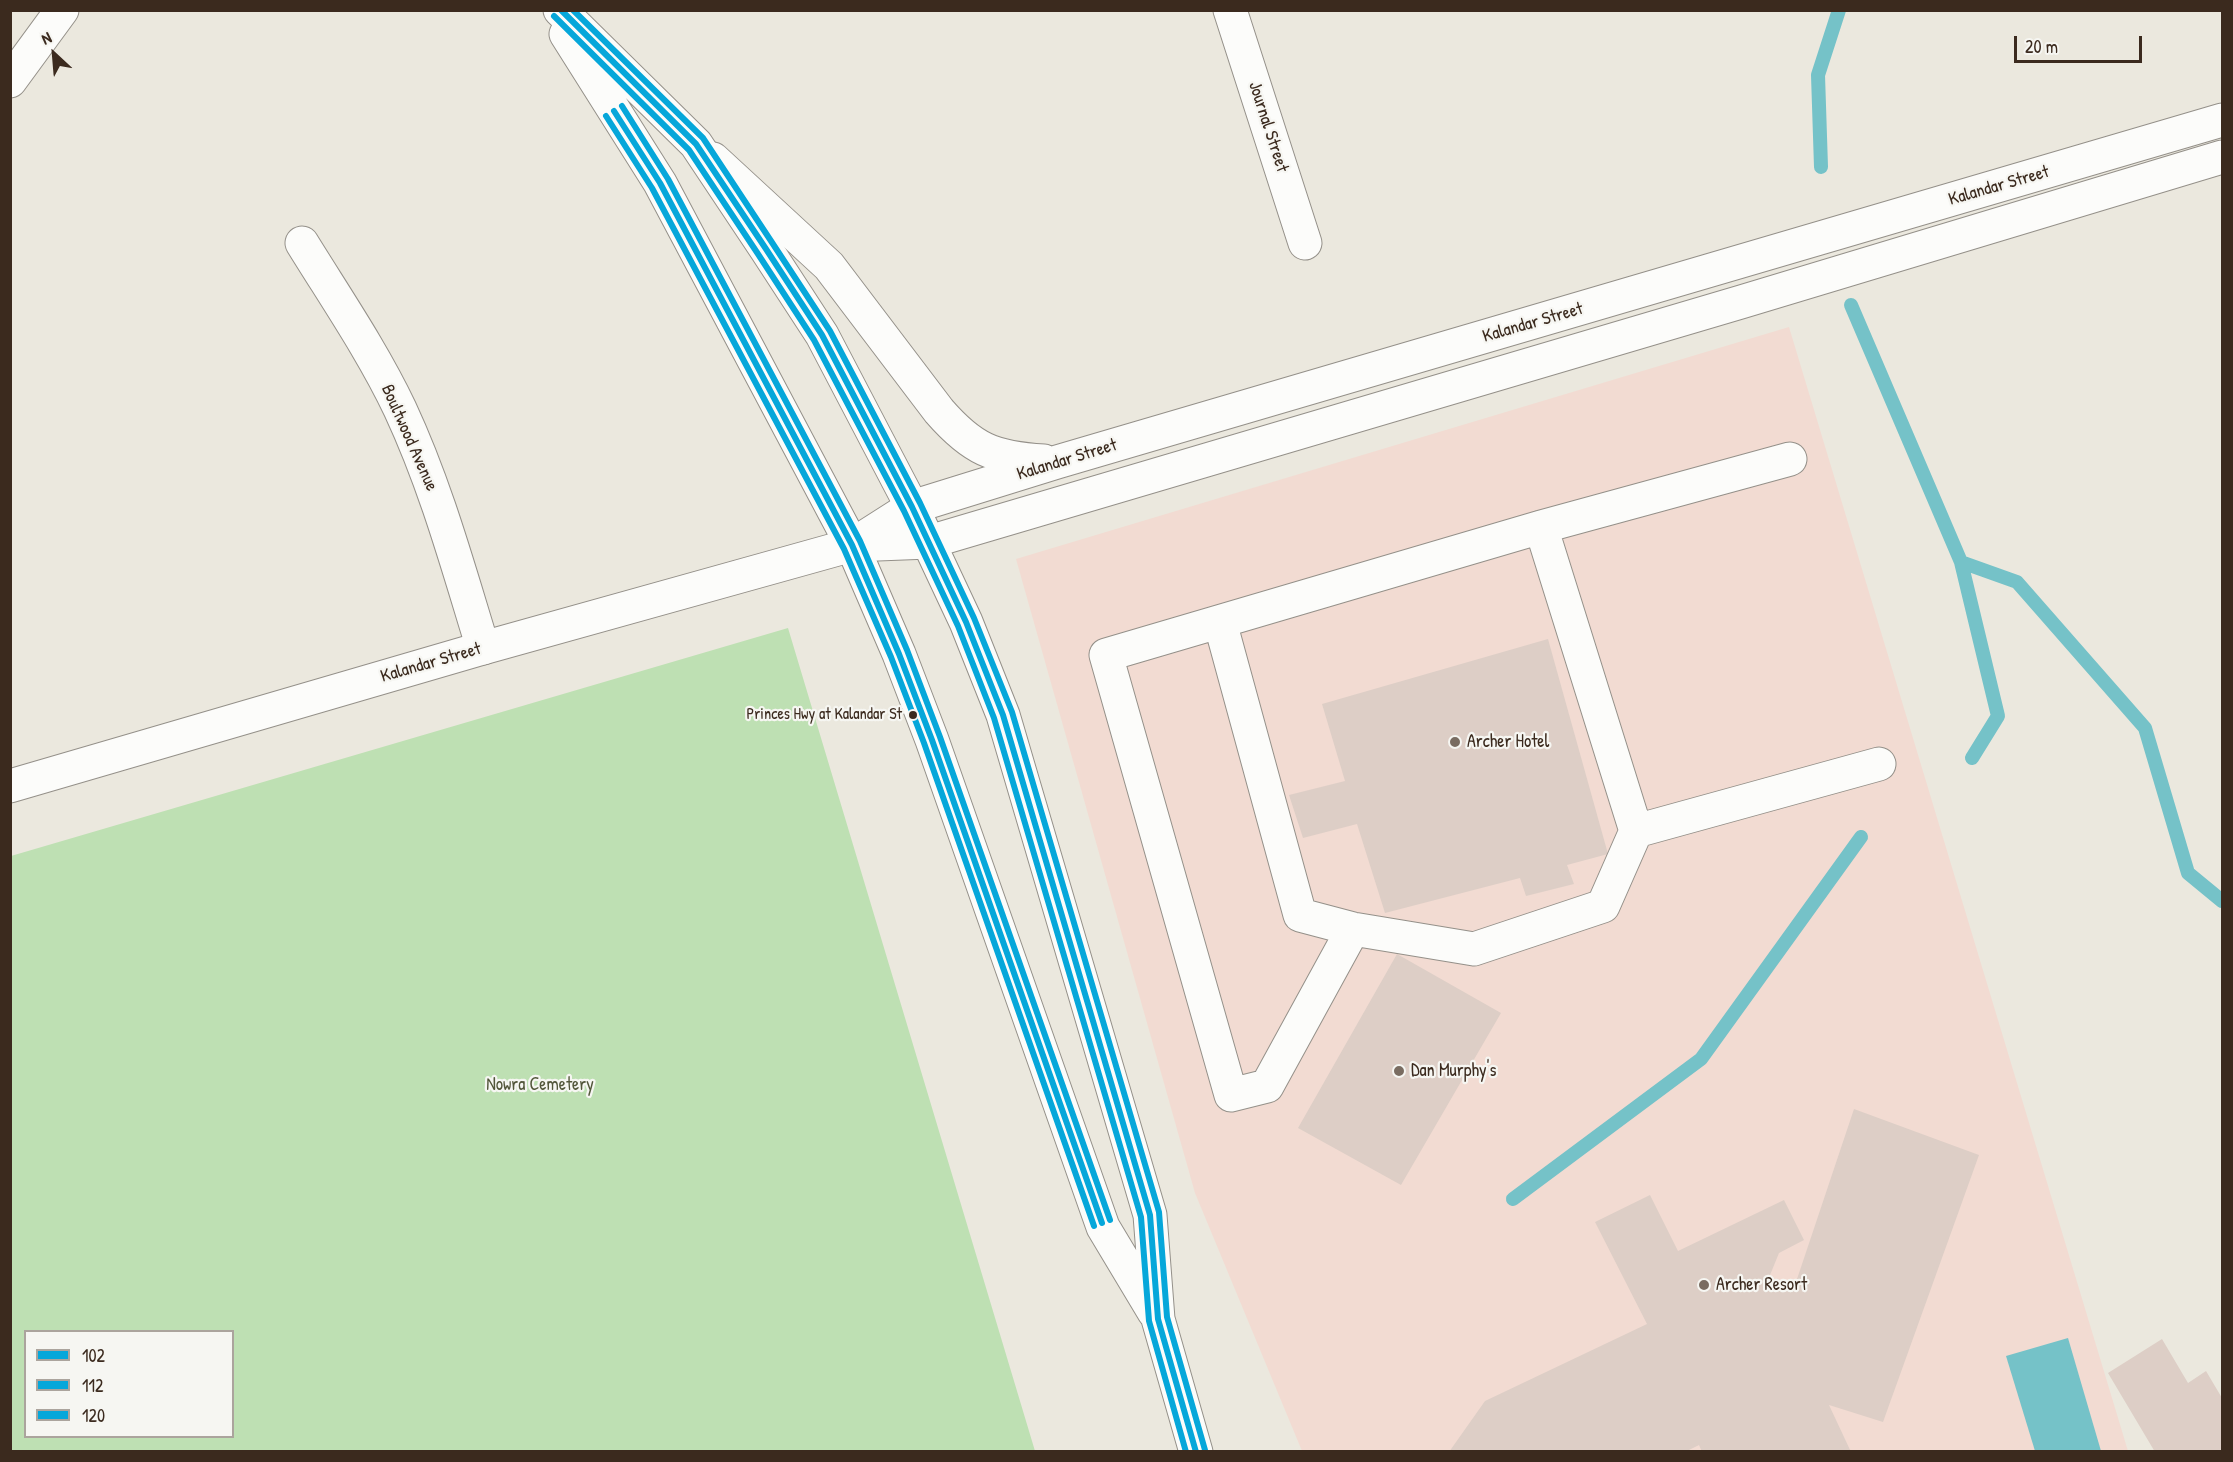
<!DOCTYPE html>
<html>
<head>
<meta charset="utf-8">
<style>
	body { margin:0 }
	#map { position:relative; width:2233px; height:1462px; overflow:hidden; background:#ebe8de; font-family:"Patrick Hand",sans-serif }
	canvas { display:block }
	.frame { position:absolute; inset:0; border:12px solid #3b2a1e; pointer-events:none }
	.legend { position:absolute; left:24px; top:1330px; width:210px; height:108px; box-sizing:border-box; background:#f6f6f2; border:2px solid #aba49d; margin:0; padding:8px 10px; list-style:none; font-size:18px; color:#3b2a1e }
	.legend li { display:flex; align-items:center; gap:12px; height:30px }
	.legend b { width:30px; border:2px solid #aba49d }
	.north { position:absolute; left:24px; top:24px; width:60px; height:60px; -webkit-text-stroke:4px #f6f6f2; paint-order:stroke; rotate:334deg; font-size:16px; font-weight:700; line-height:24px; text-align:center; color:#3b2a1e }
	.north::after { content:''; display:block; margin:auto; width:21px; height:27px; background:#3b2a1e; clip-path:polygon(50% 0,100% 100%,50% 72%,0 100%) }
	.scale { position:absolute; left:2014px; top:36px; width:128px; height:27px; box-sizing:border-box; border:3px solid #3b2a1e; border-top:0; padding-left:8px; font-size:18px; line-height:21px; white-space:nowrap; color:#3b2a1e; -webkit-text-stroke:4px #f6f6f2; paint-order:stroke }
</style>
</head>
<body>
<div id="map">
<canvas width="2233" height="1462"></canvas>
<div class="frame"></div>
<ul class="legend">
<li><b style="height:8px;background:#06a7da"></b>102</li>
<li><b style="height:8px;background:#06a7da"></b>112</li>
<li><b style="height:8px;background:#06a7da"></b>120</li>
</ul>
<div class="north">N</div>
<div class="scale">20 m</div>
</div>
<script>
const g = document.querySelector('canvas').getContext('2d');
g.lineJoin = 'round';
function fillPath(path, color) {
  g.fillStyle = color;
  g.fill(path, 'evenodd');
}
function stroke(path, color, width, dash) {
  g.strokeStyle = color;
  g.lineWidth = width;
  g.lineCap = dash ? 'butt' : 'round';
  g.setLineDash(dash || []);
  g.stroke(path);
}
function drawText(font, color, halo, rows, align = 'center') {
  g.font = font + ' "Patrick Hand",sans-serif';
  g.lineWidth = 4.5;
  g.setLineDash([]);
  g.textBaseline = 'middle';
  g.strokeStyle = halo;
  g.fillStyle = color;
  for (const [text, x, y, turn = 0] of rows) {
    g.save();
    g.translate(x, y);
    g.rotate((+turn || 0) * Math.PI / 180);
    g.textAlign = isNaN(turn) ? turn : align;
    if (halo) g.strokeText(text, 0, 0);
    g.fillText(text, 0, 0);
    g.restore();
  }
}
const built = new Path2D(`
	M1789,327l339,1124h-826l-107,-258 -179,-634z`);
const green = new Path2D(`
	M788,628l247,823h-1024v-595zM26,1332h206v104h-206z`);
const water = new Path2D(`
	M2068,1338l33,113h-66l-29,-95z`);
const stream = new Path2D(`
	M1821,167l-3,-92 21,-65
	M1851,305l110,257 56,20 128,146 43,145 34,28
	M1961,562l37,154 -26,42
	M1513,1199l188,-140 160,-222`);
const building = new Path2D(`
	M1548,639l60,215 -41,11 7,19 -48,12 -6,-18 -135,35 -28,-89 -54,14 -14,-43 56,-14 -23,-77z
	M1397,954l104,59 -100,172 -103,-57z
	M1854,1109l125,46 -96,267 -54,-17 22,47h-149l-3,-7 -14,7h-236l36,-51 162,-77 -52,-102 55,-27 28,56 106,-51 20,40 -25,13 -11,27 25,11z
	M2162,1339l26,44 18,-12 16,27v54h-67l-47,-79z`);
const minor = new Path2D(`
	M1230,10l75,233
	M10,81l52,-71
	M302,243c34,55 71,109 98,166 36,77 58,158 83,239
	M1541,527l95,304 243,-67
	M1220,622l80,293 53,14 121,20 129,-43 33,-75
	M1353,929l-86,157 -36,9 -125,-440 435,-128 249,-68`);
const major = new Path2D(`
	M713,159l116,107 110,145c33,38 54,47 105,50
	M854,544l58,-37 145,-45 1165,-342
	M10,786l473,-138 369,-103 77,-3 812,-240 481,-145`);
const highway = new Path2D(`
	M560,10l136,134 70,105 56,86 90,172 54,115 37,93 147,500 8,104 38,133
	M566,34l94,149 192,362 47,109 33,86 171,487 51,85`);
const bus1 = new Path2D(`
	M561,10l135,134 70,105 56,86 90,172 54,115 37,93 147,500 8,104 38,133
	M614,111l46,72 192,362 47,109 33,86 170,483`);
const bus2 = new Path2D(`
	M554,16l135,134 69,104 56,86 90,171 54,115 36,92 147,499 8,104 37,131
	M606,116l46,72 192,361 47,108 33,86 170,483`);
const bus3 = new Path2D(`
	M573,10l130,128 70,106 57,87 90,172 54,115 38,94 147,500 8,105 38,133
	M622,106l46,73 192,362 47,109 33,87 170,483`);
const markers = [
	[913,715,5,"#3b2a1e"],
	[1455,742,6,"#796c61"],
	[1399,1071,6,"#796c61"],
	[1704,1285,6,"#796c61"]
];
const busNames = [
	["Princes Hwy at Kalandar St",902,715]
];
const streetNames = [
	["Journal Street",1268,127,72],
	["Kalandar Street",1999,186,-16],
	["Kalandar Street",1533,323,-16],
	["Boultwood Avenue",409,438,66],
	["Kalandar Street",1067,460,-17],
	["Kalandar Street",431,663,-16]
];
const poiNames = [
	["Archer Hotel",1467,742],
	["Dan Murphy's",1411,1071],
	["Archer Resort",1716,1285]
];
const parkNames = [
	["Nowra Cemetery",540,1085]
];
fillPath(built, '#f2dbd2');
fillPath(green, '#bee0b3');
fillPath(water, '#75c2c8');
stroke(stream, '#75c2c8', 14);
fillPath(building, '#ddcec6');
stroke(minor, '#949089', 35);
stroke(major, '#949089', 35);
stroke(highway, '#949089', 35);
stroke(minor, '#fcfcfa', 33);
stroke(major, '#fcfcfa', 33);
stroke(highway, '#fcfcfa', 33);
stroke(bus1, '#06a7da', 6);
stroke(bus2, '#06a7da', 6);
stroke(bus3, '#06a7da', 6);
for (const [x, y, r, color] of markers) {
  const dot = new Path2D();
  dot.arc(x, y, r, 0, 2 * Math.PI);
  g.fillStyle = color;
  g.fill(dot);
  stroke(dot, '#f6f6f2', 2);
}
drawText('16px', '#3b2a1e', '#f6f6f2', busNames, 'right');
drawText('18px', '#3b2a1e', '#f6f6f2', streetNames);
drawText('18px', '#3b2a1e', '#f6f6f2', poiNames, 'left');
drawText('18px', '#52563a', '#f6f6f2', parkNames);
</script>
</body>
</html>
